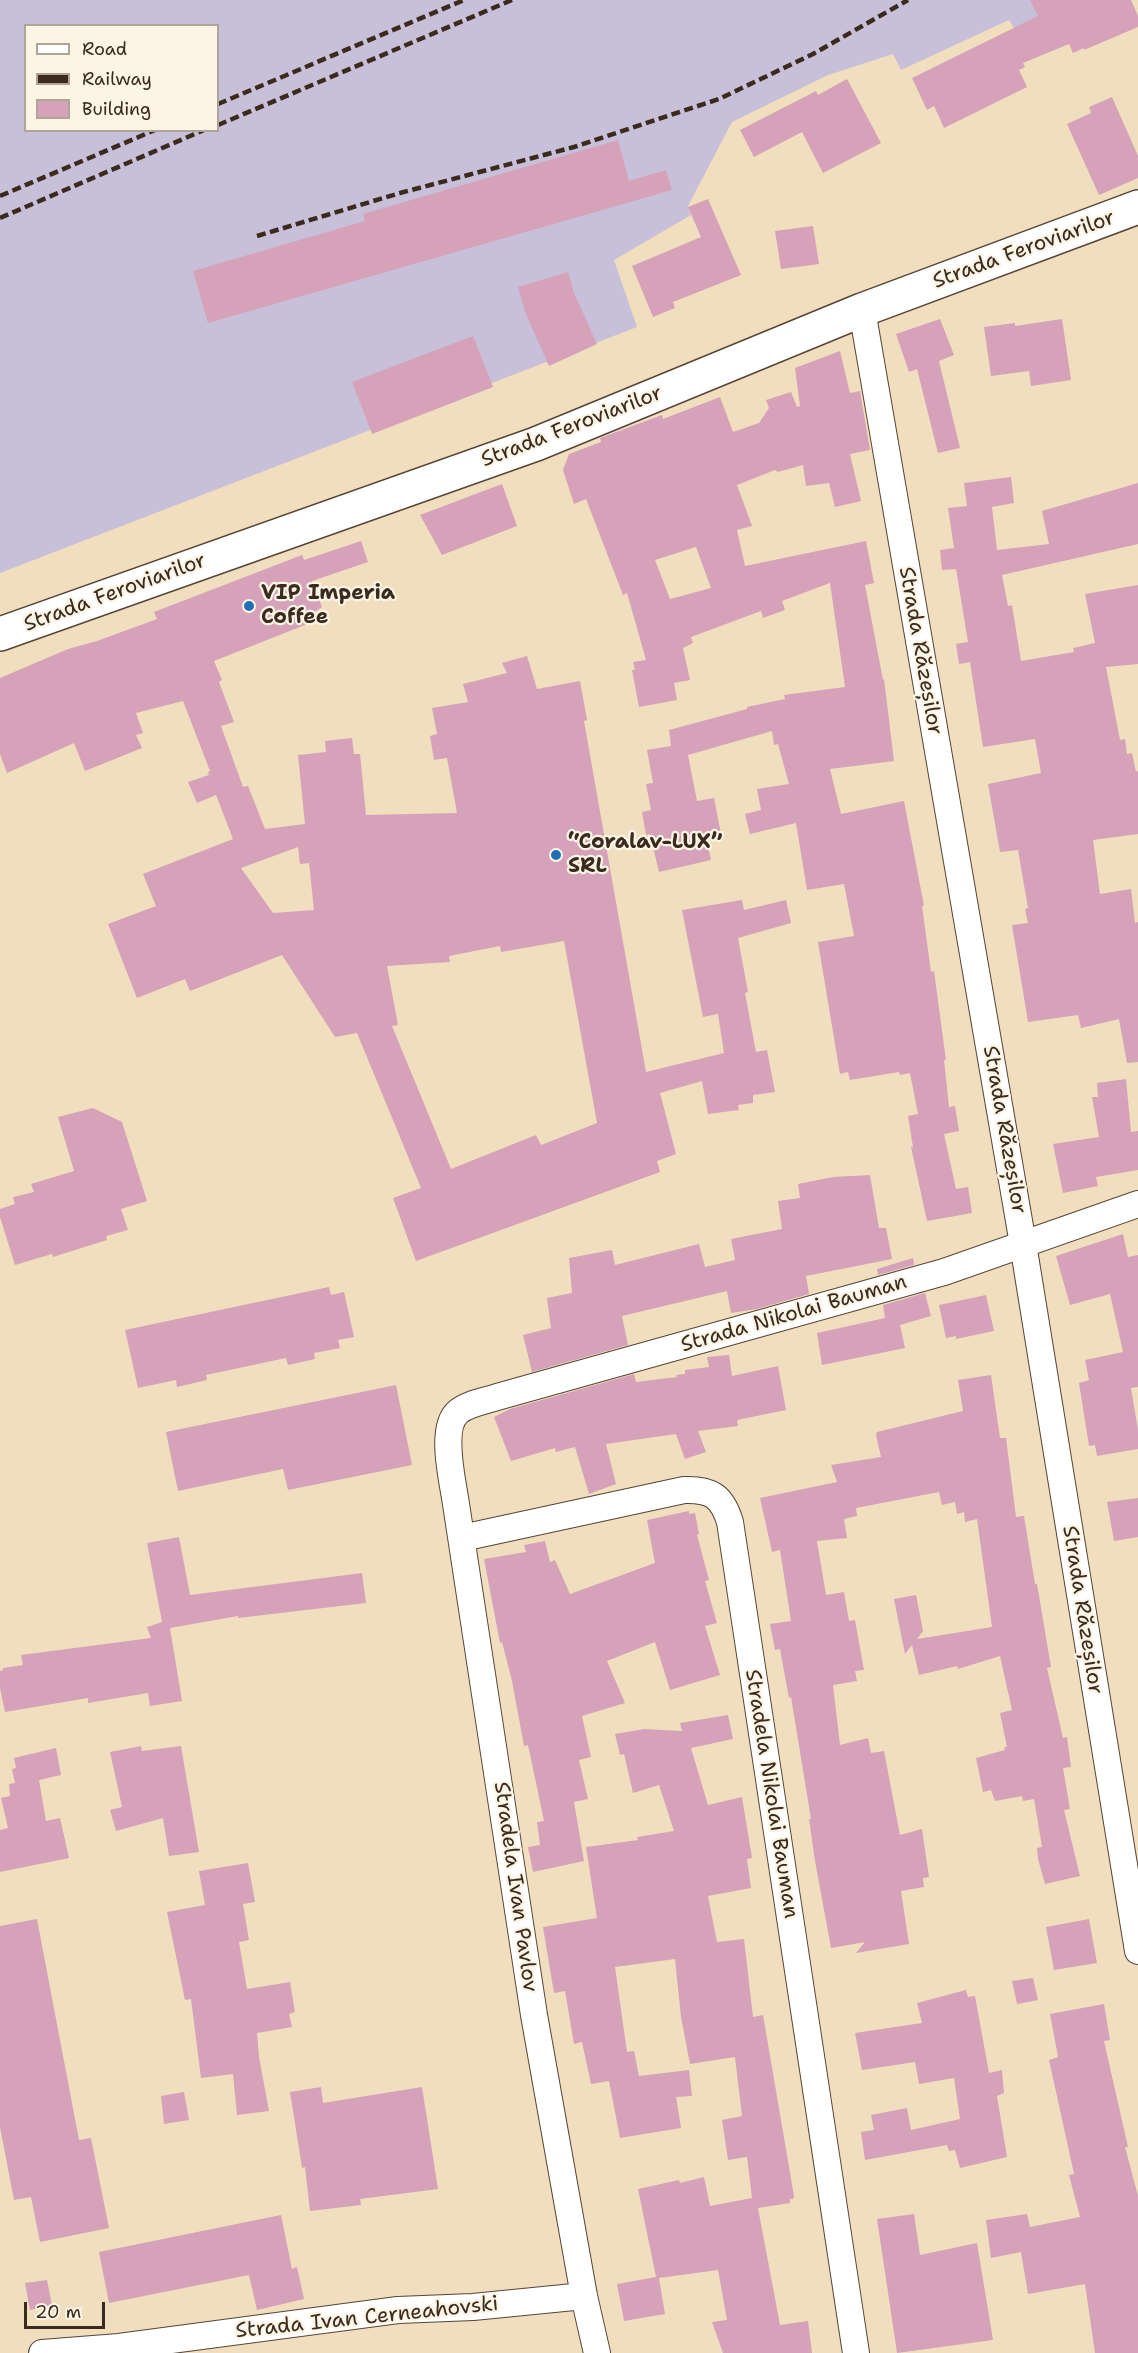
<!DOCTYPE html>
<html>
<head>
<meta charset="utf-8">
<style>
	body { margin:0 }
	#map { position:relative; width:1138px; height:2353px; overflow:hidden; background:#f1debe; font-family:"Shantell Sans",sans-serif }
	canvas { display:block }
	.legend { position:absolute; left:24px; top:24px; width:195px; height:108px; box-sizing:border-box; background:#fcf5e5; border:2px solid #afa495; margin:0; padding:8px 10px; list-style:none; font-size:18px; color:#3b2a1e }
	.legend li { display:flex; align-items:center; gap:12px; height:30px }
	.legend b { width:30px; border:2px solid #afa495 }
	.scale { position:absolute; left:24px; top:2302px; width:81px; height:27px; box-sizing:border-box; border:3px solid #3b2a1e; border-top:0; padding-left:8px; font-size:18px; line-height:21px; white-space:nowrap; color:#3b2a1e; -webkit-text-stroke:4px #fcf5e5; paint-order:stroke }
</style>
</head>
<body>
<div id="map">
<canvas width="1138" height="2353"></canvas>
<ul class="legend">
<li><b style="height:8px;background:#fff"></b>Road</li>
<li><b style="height:8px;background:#3b2a1e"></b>Railway</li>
<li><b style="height:16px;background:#d5a2ba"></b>Building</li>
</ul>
<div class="scale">20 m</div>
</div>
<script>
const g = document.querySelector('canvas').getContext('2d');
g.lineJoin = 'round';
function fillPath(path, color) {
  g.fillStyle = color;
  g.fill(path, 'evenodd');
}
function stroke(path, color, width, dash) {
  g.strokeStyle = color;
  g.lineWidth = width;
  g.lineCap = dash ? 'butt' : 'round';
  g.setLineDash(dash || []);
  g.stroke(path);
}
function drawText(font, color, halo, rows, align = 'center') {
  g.font = font + ' "Shantell Sans",sans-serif';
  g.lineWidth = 4.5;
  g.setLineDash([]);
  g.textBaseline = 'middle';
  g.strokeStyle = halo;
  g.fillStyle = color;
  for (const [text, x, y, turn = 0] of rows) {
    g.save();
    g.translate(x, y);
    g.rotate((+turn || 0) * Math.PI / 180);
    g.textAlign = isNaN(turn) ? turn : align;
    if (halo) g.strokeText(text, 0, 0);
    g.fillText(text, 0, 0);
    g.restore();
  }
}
const industrial = new Path2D(`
	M0,0h1121l-100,40 -12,-20 -108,50 -8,-16 -65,21 -96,47 -44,84 3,9 -77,45 23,67 -637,246zM26,26h192v104h-192z`);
const building = new Path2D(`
	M1030,0h101l7,16v11l-54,23v-2l-11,5 -4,-9 -46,19 2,4 -6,3 8,17 -83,41 -10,-22 -7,4 -15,-32 126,-62z
	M847,79l34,64 -58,30 -21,-41 -48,25 -14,-27 76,-39 2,4z
	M1112,97l26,59v22l-39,17 -32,-71 24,-11 -2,-6z
	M618,140l11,41 37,-11 6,20 -464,133 -15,-52 172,-50 -2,-7z
	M708,199l33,76 -68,27 2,6 -22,9 -21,-51 69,-29 -13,-30z
	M813,226l6,38 -38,5 -6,-38z
	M568,272l6,21 23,51 -48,22 -23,-52 -8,-27z
	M940,319l14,36 -15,6 21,87 -22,5 -21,-84 -8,3 -13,-38z
	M1062,319l9,61 -40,6 -2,-15 -38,5 -7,-49 31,-4v3z
	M473,336l20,51 -121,47 -20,-52z
	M840,351l10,42 10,-2 10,59 -20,4 11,47 -26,6 -6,-24 -23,3 -3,-21 -25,7 -3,-2 -38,15 15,41 -15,4 8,36 121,-25 8,42 -9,2 18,95 1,-1 10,82 -64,8 11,45 63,-13 20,105h-2l9,66 3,-1 12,89h-2l5,47 6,-1 4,25 -15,3 12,55 12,-2 4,26 -45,8 -16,-74h2l-5,-31 10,-2 -8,-41 -10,2 -1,-3 -49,8 -2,-8 -8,2 -22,-132 36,-6 -10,-52 -37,6 -11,-67 -46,11 -5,-20 16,-4 -4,-21 32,-5 -11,-40 -4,1 -2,-14 -84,24 9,46 17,-3 7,36 -15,3 5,23 -52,12 -9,-38 -4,1 -4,-23 9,-2 -5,-26 7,-1 -6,-33 24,-4 -2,-16 78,-21v-2l38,-8 -1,-4 61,-8 -15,-104 -48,18 3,9 -22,8 -2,-7 -70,26 2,6 -10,5 7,32 -16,3 3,17 -38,7 -7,-37h3l-2,-8 13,-2 -19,-67 -4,2 -37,-96 -12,5 -11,-34 6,-16 32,-12 -1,-4 62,-23 1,4 57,-22 13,35 26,-9 10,-15 -3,-8 25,-8 6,15 3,-1 -5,-38zM696,547l15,41 -41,11 -15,-39z
	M1011,477l3,26 -22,4 5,43 52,-6 -7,-33 96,-28v61l-136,31 6,31 4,-1 9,56 53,-9 -1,-4 22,-5 -10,-49 53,-9v79l-32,3 14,73 5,-1 2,15 5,-1 4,19 2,-1v63l-45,6 7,54 31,-5 4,34 3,-1v140l-11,1 -8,-44 -38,9 -3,-13 -50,7 -16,-97 16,-2 -3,-14 3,-1 -10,-58 -18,2 -12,-68 53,-11 -6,-34 -52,8 -13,-85 -11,2 -3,-20 12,-2 -12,-73 -14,1 -2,-20 14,-2 -6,-40 19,-2 -3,-23z
	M502,484l15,42 -75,29 -22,-40z
	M361,541l7,21 -56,19 10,26 -10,7 3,7 -101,40 8,19 -3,2 15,40 -13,4 22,61 5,-1 17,43 40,-5 -7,-69 28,-3 -1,-11 27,-3 2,16h6l6,61 91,-2 -10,-55 -13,2 -4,-24 7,-2 -5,-26 36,-6 -5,-18 44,-11 -5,-10 25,-7 10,33 43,-8 7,39 -3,1 62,351 78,-19 -6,-39 -15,3 -21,-107 60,-10 2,10 42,-10 5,23 -53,15 10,54 -3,1 11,59 11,-2 8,42 -22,3v8l-15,2 1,5 -31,4 -6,-33 -42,12 16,61 -19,7 3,11 -244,89 -23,-63 28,-10 -64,-155 -22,4 -53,-82 -92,36 -5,-12 -48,19 -29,-74 48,-18 -13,-32 90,-35 -17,-44 -19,8 -9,-21 21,-7 -1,-3 2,-1 -27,-70 -47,12 7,20 -7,2 6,13 -57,23 -11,-28 -67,30 -7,-19v-76l68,-29 29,-8 60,-22 -3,-7 148,-57 2,5zM298,847l2,17 9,-1 5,47 -41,3 -32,-45zM564,941l33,182 -56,22 -5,-10 -85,34 -59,-143 6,-1 -11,-59 63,-4 -1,-6 51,-10 1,6z
	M1126,1079l5,53 7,-1v39l-42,7 2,9 -35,7 -10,-49 46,-7 -7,-40h6l-1,-14z
	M93,1108l29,14 25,79 -26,8 7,21 -22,6 1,4 -54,17 -1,-3 -37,11 -15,-48v-8l15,-5 -2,-7 21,-5 -3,-8 43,-13 -16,-54z
	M870,1175l9,53h7l6,31 -86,17 3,18 -52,15 -26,4 -4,-22 -105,25 6,29 -96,27 -9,-37 28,-7 -4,-30 25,-5 -3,-35 43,-8 3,15 84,-21 6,23 30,-7 -4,-21 51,-10 -4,-28 22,-3 -2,-14 35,-7z
	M1123,1234l5,23 10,-2v132l-7,1 7,42v19l-41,7 -2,-11 -6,1 -10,-63 10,-3 -4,-20 38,-8 -13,-58 -40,11 -14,-49z
	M913,1258l1,7 -36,10 -1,-6z
	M329,1287l2,8 13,-3 10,45 -16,3 2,8 -26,5 1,6 -27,6 -2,-7 -80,17 1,5 -30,7 -1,-7 -38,8 -13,-58z
	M925,1293l6,23 -31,9 5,23 -83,17 -5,-32 68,-15 -2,-13z
	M986,1295l8,36 -38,8v-3l-10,2 -7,-33z
	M729,1355l3,21 46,-10 8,44 -49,10 1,6 -40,5 8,21 -21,7 -9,-25 -70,10 10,40 -27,10 -14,-47 -19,5 -1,-4 -44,13 -17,-44 16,-8 124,-35 2,8 41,-5 -1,-2 9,-1v-4l24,-3 -2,-10z
	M991,1375l9,63h6l10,79 8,-1 11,68h2l14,83 -4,1 16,70 4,-1 4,30 -8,1 7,41 -6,1 16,66 -35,8 -7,-25 -1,-11 5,-1 -8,-48 -11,2 -1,-5 -27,5 -4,-11 -8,2 -7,-34 29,-8 -1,-3h3l-7,-34 12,-3 -12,-54 -42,13 -1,-3 -38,9 -7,-30 -7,9 -11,-55 22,-4 7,36 -6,8 75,-12 -15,-108 -12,3 -1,-10 -7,2 -2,-12 -13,3 -3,-13 -83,16 1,8 -13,3 3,19 -30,3 9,54 18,-3 5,29 6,-1 9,50 -9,1 2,10 -24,4 7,60 28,-7 3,15 13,-2 16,84 22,-6 7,48 -6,1 1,9 -23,4 8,53 -53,9 9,-11 -34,6 -16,-87 -6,-42h2l-20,-122 -2,1 -9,-49 -5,1 -5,-26 21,-3 -11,-71 -8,2 -12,-54 77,-16 -6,-17 50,-8 -5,-22 1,-3 86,-21 -5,-31z
	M396,1385l16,80 -124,25 -5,-21 -105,22 -12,-59z
	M1138,1498v39l-24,4 -7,-39z
	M689,1511v3l6,-1 4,21 -2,1 12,45 -4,1 12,42 -12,3 15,49 -50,15 -15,-48 -48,19 18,42 -43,13 9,41 -12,3 9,39 -14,3 10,59 -51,11 -5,-25 12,-2 -3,-23 7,-1 -16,-76 -4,1 -12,-65 -10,-39 -2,1 -16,-84 42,-7 -2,-7 21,-4 5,21 5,-2 15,34 85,-31 -8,-43z
	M179,1537l11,58 172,-22 4,30 -128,15v-2l-68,12 12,73 -32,5 -2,-13 -60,10v-5l-83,14 -5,-24v-17l3,-1v-2l20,-3 -2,-10 130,-17 -4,-11 15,-5 -15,-79z
	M728,1715l5,24 -42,9 17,57 34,-8 10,61 -5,1 4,29 -43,8 9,46 27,-3 9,78 10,-2 31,181 -1,3h-3v4l-32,5 22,117 28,-4 4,32h-89l-11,-31 15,-2 -9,-50 -59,8 6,36 -41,7 -7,-37 39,-7 -18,-88 41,-9 1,3 24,-6 6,29 42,-8 -5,-41 -19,3 -6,-40 20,-4 -7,-59 -45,7 -9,-47 -6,-58 -60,8 12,85 7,-1 5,25 50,-6 3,26 -16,1 5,31 -61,10 -11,-57 -18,3 -9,-42 -8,2 -9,-53 -11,2 -11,-66 54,-9 -11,-71 52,-7 -1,-3 37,-6 -15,-46 -26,8 -9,-39 -4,1 -5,-21 29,-5 38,2 -2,-8z
	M141,1746l1,5 39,-5 18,106 -30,4 -6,-38 -47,13 -6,-21 12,-3 -12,-55z
	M56,1748l5,27 -22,5 7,41 14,-3 9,40 -69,14v-42l8,-2 -7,-30 9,-2 -1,-12 6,-1 -3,-14 4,-1 -2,-10z
	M248,1863l7,39 -12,2 6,36 -10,2 8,47 43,-7 5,30 -6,2 3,13 -35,6 2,24 10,54 -32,4 -4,-41 -32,4 -10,-79 -6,1 -18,-88 38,-7 -6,-34z
	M37,1919l42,221 12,-2 18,90 -69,14 -9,-45 -17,3 -14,-73v-201z
	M1089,1919l8,44 -43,7 -8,-43z
	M1033,1978l5,22 -21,4 -5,-23z
	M966,1990l2,7 7,-1 14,77 13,-3 2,23 -7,3 10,61 -47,11 -5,-18 -6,1 -2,-6 -82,15 -4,-28 13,-2 -3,-15 36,-7 4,22 49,-11 -6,-41 -35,6 -4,-22 -53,8 -7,-37 67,-10 -5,-20z
	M1104,2004l6,36 -6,1 24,106h-3l13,49v157h-43l-10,-69 -57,10 -7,-42 -30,6 -5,-38 41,-6 3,13 50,-10 -11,-42 5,-1 -25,-114 9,-3 -8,-43z
	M321,2087l2,16 99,-16 16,102 -78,10 1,6 -51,6 -5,-44 -3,1 -12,-76z
	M184,2092l5,28 -25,4 -3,-28z
	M914,2214l6,41 57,-12 16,97 -96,13 -20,-134z
	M281,2215l11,54 5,-2 7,32 -47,11 -8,-35 -140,28 -10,-51z
	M47,2280l5,25 -22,5 -5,-27z`);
const street = new Path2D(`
	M862,310l161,934 115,707
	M462,1538l222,-48c27,-1 38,6 46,32l126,831
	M42,2353l77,-6 279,-37 75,-3 111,-11
	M597,2353l-13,-57 -50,-281 -78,-511c-3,-22 -17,-76 2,-92 9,-8 27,-11 39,-15l447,-125 194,-68`);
const secondary = new Path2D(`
	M0,634l536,-190 326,-134 276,-103`);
const rail = new Path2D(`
	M218,104l246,-104
	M218,125l294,-125
	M0,196l155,-66
	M0,218l204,-88
	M257,236l143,-43 174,-46 145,-48 94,-45 95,-54`);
const markers = [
	[249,606,6,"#1f6fb2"],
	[556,855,6,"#1f6fb2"]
];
const streetNames = [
	["Strada Feroviarilor",1024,250,-20],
	["Strada Feroviarilor",572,427,-21],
	["Strada Feroviarilor",115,593,-20],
	["Strada Răzeșilor",920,651,80],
	["Strada Răzeșilor",1004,1130,80],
	["Strada Nikolai Bauman",794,1314,-16],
	["Strada Răzeșilor",1082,1610,81],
	["Stradela Nikolai Bauman",771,1794,81],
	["Stradela Ivan Pavlov",515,1887,82],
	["Strada Ivan Cerneahovski",367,2318,-6]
];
const poiNames = [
	["VIP Imperia",261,594],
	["Coffee",261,618],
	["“Coralav-LUX”",568,843],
	["SRL",568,867]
];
fillPath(industrial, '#c8bfd8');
fillPath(building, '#d5a2ba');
stroke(street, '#564536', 28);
stroke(secondary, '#564536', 36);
stroke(street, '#fff', 26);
stroke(secondary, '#fff', 33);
stroke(rail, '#3b2a1e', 4.5, [9, 4.5]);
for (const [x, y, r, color] of markers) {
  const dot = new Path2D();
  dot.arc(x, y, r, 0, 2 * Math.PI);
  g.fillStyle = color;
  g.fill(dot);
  stroke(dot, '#fcf5e5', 2);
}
drawText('21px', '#3b2a1e', '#fcf5e5', streetNames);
drawText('bold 21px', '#3b2a1e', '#fcf5e5', poiNames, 'left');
</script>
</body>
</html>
